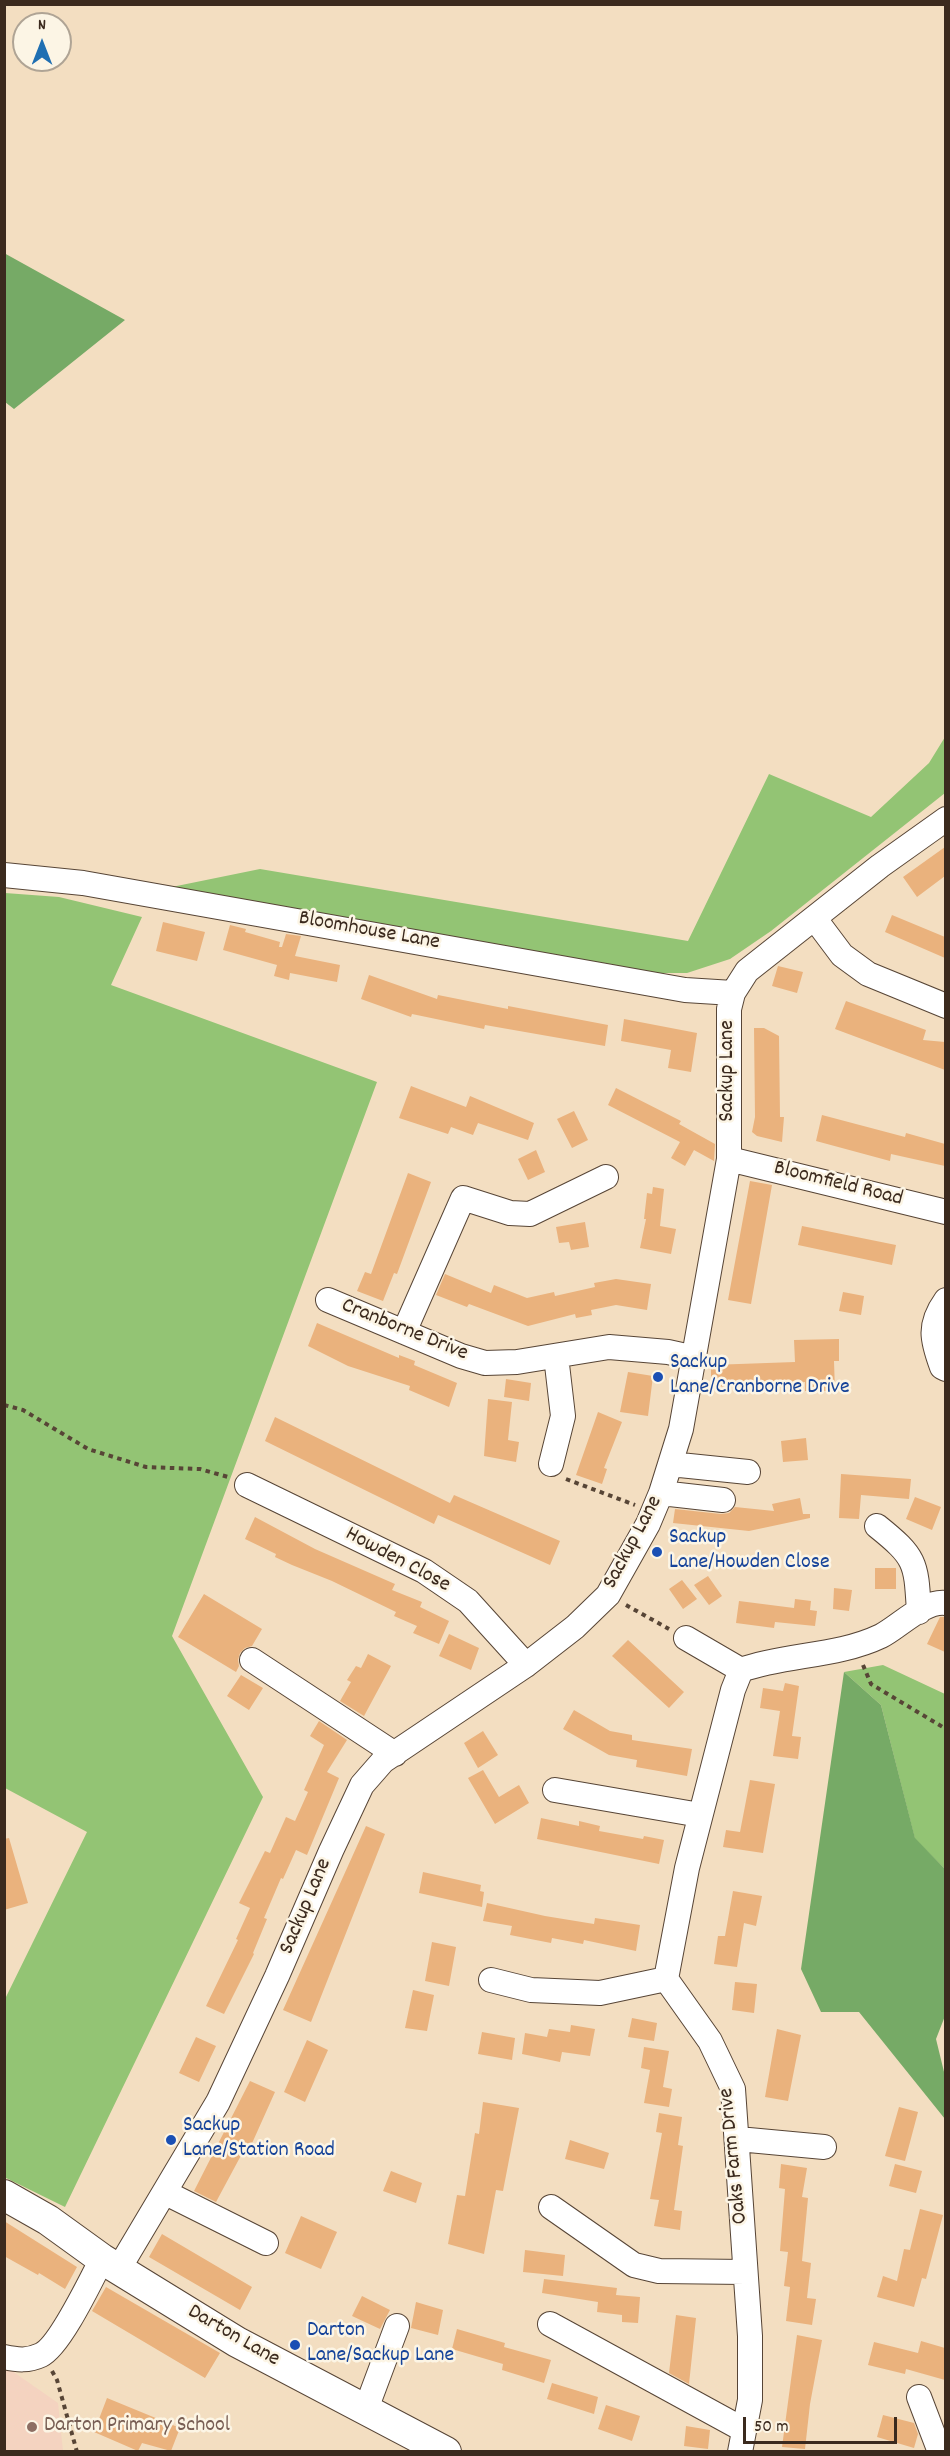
<!DOCTYPE html>
<html>
<head>
<meta charset="utf-8">
<style>
	body { margin:0 }
	#map { position:relative; width:950px; height:2456px; overflow:hidden; background:#f3dec1; font-family:Dekko,sans-serif }
	canvas { display:block }
	.frame { position:absolute; inset:0; border:6px solid #3b2a1e; pointer-events:none }
	.north { position:absolute; left:12px; top:12px; width:60px; height:60px; box-sizing:border-box; background:#fcf5e5; border:2px solid #afa495; border-radius:50%; rotate:0deg; font-size:16px; font-weight:700; line-height:24px; text-align:center; color:#3b2a1e }
	.north::after { content:''; display:block; margin:auto; width:21px; height:27px; background:#1f6fb2; clip-path:polygon(50% 0,100% 100%,50% 72%,0 100%) }
	.scale { position:absolute; left:743px; top:2417px; width:154px; height:27px; box-sizing:border-box; border:3px solid #3b2a1e; border-top:0; padding-left:8px; font-size:18px; line-height:21px; white-space:nowrap; color:#3b2a1e; -webkit-text-stroke:4px #fcf5e5; paint-order:stroke }
</style>
</head>
<body>
<div id="map">
<canvas width="950" height="2456"></canvas>
<div class="frame"></div>
<div class="north">N</div>
<div class="scale">50 m</div>
</div>
<script>
const g = document.querySelector('canvas').getContext('2d');
g.lineJoin = 'round';
function fillPath(path, color) {
  g.fillStyle = color;
  g.fill(path, 'evenodd');
}
function stroke(path, color, width, dash) {
  g.strokeStyle = color;
  g.lineWidth = width;
  g.lineCap = dash ? 'butt' : 'round';
  g.setLineDash(dash || []);
  g.stroke(path);
}
function drawText(font, color, halo, rows, align = 'center') {
  g.font = font + ' Dekko,sans-serif';
  g.lineWidth = 5;
  g.setLineDash([]);
  g.textBaseline = 'middle';
  g.strokeStyle = halo;
  g.fillStyle = color;
  for (const [text, x, y, turn = 0] of rows) {
    g.save();
    g.translate(x, y);
    g.rotate((+turn || 0) * Math.PI / 180);
    g.textAlign = isNaN(turn) ? turn : align;
    if (halo) g.strokeText(text, 0, 0);
    g.fillText(text, 0, 0);
    g.restore();
  }
}
const built = new Path2D(`
	M5,2366l53,37 5,48 -58,1z`);
const green = new Path2D(`
	M945,737v56l-174,138 -41,28 -43,14h-30l-500,-83 103,-21 428,72 81,-167 102,43 58,-54z
	M5,893l54,4 83,20 -31,68 266,97 -205,554 91,161 -198,410 -61,-30 1,-178 82,-167 -82,-44z
	M883,1665l62,29v175l-30,-30 -34,-134 -37,-33z`);
const forest = new Path2D(`
	M4,253l121,67 -111,89 -9,-7z
	M844,1672l37,33 34,133 30,31v147l-9,23 9,37v43l-86,-107h-38l-20,-43z`);
const building = new Path2D(`
	M945,847v29l-28,21 -14,-20z
	M892,915l53,22v21l-60,-26z
	M163,922l42,10 -8,29 -41,-10z
	M230,925l16,4 -1,3 35,10 -1,5h3l4,-13 15,2 -6,20 45,9 -3,17 -47,-9 -1,7 -15,-4 3,-11 -54,-15z
	M778,966l25,6 -6,21 -25,-7z
	M369,975l68,24 1,-4 70,14v-3l100,19 -3,21 -120,-21 -1,4 -72,-15 -1,3 -50,-18z
	M846,1001l80,29 -3,10 22,2v28l-110,-41z
	M624,1019l73,14 -6,39 -23,-4 3,-18 -50,-9z
	M754,1028h10l15,8 1,81h4l-2,25 -25,-6 -5,-4 3,-15z
	M411,1086l55,21 4,-11 64,27 -6,17 -50,-17 -5,12 -22,-8 -3,7 -49,-16z
	M616,1088l65,33 -2,3 36,20 -1,17 -20,-11 -9,16 -14,-8 9,-16 -72,-37z
	M574,1111l14,29 -16,8 -15,-29z
	M822,1115l83,22 1,-4 39,11v22l-54,-12 -1,7 -74,-20z
	M536,1150l9,22 -17,8 -10,-21z
	M408,1173l23,9 -34,92 -3,-1 -11,28 -26,-10 8,-19 6,2z
	M750,1181l22,4 -21,119 -23,-4z
	M653,1187l11,2 -4,37 16,3 -5,25 -31,-6 6,-29h-2l3,-26 5,1z
	M585,1222l4,25 -18,3 -2,-8 -10,1 -3,-16z
	M802,1226l94,19 -4,20 -94,-20z
	M445,1274l46,19 3,-8 33,13 27,-6 1,4 40,-9 -1,-4 22,-4 35,5 -4,26 -31,-5 -25,5 1,5 -16,3 -1,-4 -47,12 -59,-22 -2,3 -31,-12z
	M843,1292l21,4 -3,19 -22,-4z
	M317,1323l82,35v-3l16,6 -1,4 43,18 -8,24 -40,-17 1,-4 -62,-20 -40,-20z
	M839,1339v22h-5l1,30h-30v-9l-94,5v-22l84,-3 -1,-22z
	M628,1372l25,4 -5,40 -28,-4z
	M506,1379l25,4 -2,18 -25,-4z
	M488,1399l24,3 -4,38 11,2 -3,20 -32,-6z
	M598,1412l24,10 -18,46 3,1 -5,15 -26,-9z
	M275,1417l175,86 4,-8 106,46 -10,24 -112,-50 -4,9 -169,-83z
	M806,1438l2,22 -25,2 -2,-21z
	M841,1474l70,5 -2,20 -48,-4 -2,24 -20,-1z
	M915,1497l26,10 -9,23 -26,-11z
	M800,1498l3,16h7v4l-61,13 -76,-8 2,-14 46,5 8,-1 6,-6 39,4 -2,-7z
	M255,1517l60,32 80,35 -3,6 30,12 -2,5 29,14 -10,23 -26,-11 4,-7 -23,-10 2,-4 -64,-31 -40,-16 -17,-8 1,-3 -31,-15z
	M875,1568h21v21h-21z
	M708,1576l14,20 -13,9 -15,-20z
	M682,1580l15,19 -14,10 -14,-20z
	M834,1588l18,2 -3,21 -16,-2z
	M204,1594l58,35 -10,17 -7,2 -5,5 -2,7 1,6 -3,6 -58,-35z
	M795,1599l16,2 -1,9 7,1 -2,15 -40,-4 -1,6 -38,-5 3,-22 55,7z
	M940,1617h5v35l-18,-8z
	M449,1634l30,14 -8,22 -32,-14z
	M628,1640l56,52 -15,16 -57,-52z
	M368,1654l23,12 -27,50 -24,-15 11,-19 -4,-2 9,-14 5,2z
	M241,1675l22,13 -14,22 -22,-14z
	M785,1683l14,3 -7,50 9,1 -3,22 -25,-3 7,-45 -20,-3 3,-20 20,3z
	M574,1710l36,21 22,4v5l60,9 -5,27 -51,-9 1,-7 -28,-5 -46,-26z
	M319,1721l28,19 -20,32 12,6 -32,77 -11,-5 -13,29 -2,-1 -17,40 3,1 -14,34 1,1 -30,60 -18,-8 32,-66 -2,-1 14,-31 -11,-5 26,-52 5,2 16,-36 9,4 13,-29 -4,-2 20,-45 -14,-9z
	M483,1731l15,24 -20,13 -14,-25z
	M483,1770l16,27 20,-12 10,18 -34,21 -27,-46z
	M750,1780l25,4 -12,69 -40,-6 3,-17 14,2z
	M541,1818l38,8v-5l21,5 -1,5 44,8 1,-3 20,4 -5,24 -122,-25z
	M366,1826l19,8 -74,188 -28,-12z
	M9,1838l19,65 -24,7v-71z
	M423,1872l58,13 -1,6 4,1 -2,15 -63,-14z
	M733,1891l29,5 -6,30 -12,-3 -7,44 -23,-3 4,-28h7z
	M487,1903l58,13 49,8 1,-6 45,7 -4,26 -52,-11 -1,4 -31,-6 -1,5 -41,-8 2,-9 -29,-5z
	M432,1942l24,5 -7,39 -24,-5z
	M735,1982l22,2 -3,29 -22,-3z
	M413,1990l21,5 -7,36 -22,-3z
	M632,2018l25,5 -3,18 -26,-4z
	M571,2025l24,4 -5,27 -28,-4 -2,10 -38,-8 3,-21 22,4 2,-8 21,3z
	M777,2029l24,6 -13,66 -23,-4z
	M482,2032l33,6 -3,22 -34,-6z
	M196,2037l20,9 -17,36 -20,-9z
	M307,2040l21,10 -23,52 -21,-10z
	M644,2047l25,4 -6,36 9,2 -3,18 -25,-4 6,-33 -9,-2z
	M250,2081l25,11 -26,58 -4,-2 -29,54 -22,-11z
	M483,2102l36,6 -16,83 -7,-1 -12,64 -36,-10 9,-49 8,1 7,-44 3,-19 4,1z
	M899,2107l19,5 -13,49 -20,-5z
	M659,2113l23,4 -4,28 5,1 -9,64 8,1 -2,19 -26,-4 5,-26 -9,-1 12,-66 -6,-1z
	M570,2140l39,13 -5,16 -39,-10z
	M781,2164l26,4 -5,29 6,1 -6,63 9,2 -4,35 9,1 -4,26 -26,-4 4,-34 -6,-1 4,-34 -8,-1 5,-62 -6,-1z
	M895,2164l27,7 -6,22 -27,-7z
	M391,2171l31,12 -6,20 -33,-12z
	M920,2209l23,6 -17,64 -4,-1 -8,29 -37,-10 6,-21 14,5 7,-32 6,1z
	M301,2216l36,16 -16,37 -36,-16z
	M4,2221l73,46 -12,22 -26,-16 -1,2 -34,-19z
	M162,2234l90,53 -12,23 -91,-53z
	M525,2250l40,5 -2,21 -40,-4z
	M544,2279l73,9 -1,7 24,2 -2,26 -16,-1v-7l-25,-3 1,-10 -56,-9z
	M106,2287l114,66 -15,25 -113,-67z
	M362,2296l28,14 -10,19 -28,-13z
	M416,2302l27,8 -5,25 -27,-7z
	M676,2315l20,3 -7,66 -20,-11z
	M457,2329l48,14 -1,4 47,13 -7,23 -42,-13 1,-6 -51,-15z
	M797,2335l25,5 -12,64 -5,45 -23,-2z
	M921,2341l24,7v32l-39,-11 -1,5 -37,-9 6,-23 44,11z
	M552,2383l46,14 -4,17 -47,-15z
	M107,2398l73,30 -9,23 -29,-8 -4,8 -44,-19z
	M606,2405l34,11 -8,25 -34,-12z
	M883,2415l31,8 4,11 -4,14 -37,-11z
	M686,2426l24,4 -2,19 -24,-3z`);
const path = new Path2D(`
	M4,1405l19,5 65,39 58,18 54,2 28,8
	M566,1479l69,26
	M626,1605l43,24
	M863,1665l8,19 75,45
	M52,2371l5,9 20,72`);
const minor = new Path2D(`
	M4,875l79,8 602,107 48,3
	M815,919l27,36 26,19 78,32
	M729,1159l217,53
	M328,1300l133,56 24,7 32,-1 92,-15 59,5 27,6
	M946,1300c-18,25 -14,40 -4,67l4,2
	M404,1332l59,-134 47,15 20,1 76,-37
	M551,1464l12,-48 -7,-60
	M670,1464l78,8
	M247,1485l177,86 44,30 58,64
	M661,1493l62,7
	M877,1526c40,32 39,37 42,86
	M686,1638l55,32
	M252,1660l143,94
	M555,1790l145,25
	M491,1980l40,10 69,3 66,-14
	M738,2139l86,8
	M166,2193l100,50
	M551,2207l83,58 25,6 86,1
	M118,2270l100,-168 59,-126 54,-125 31,-66 21,-24 143,-96 49,-38 33,-32 40,-71 13,-31 20,-64 48,-270v-150l4,-16 14,-22 133,-105 66,-47
	M550,2324l194,106
	M4,2357c14,3 24,4 37,-2 19,-9 50,-75 61,-96
	M919,2397l21,55
	M366,2409l31,-83
	M740,2452l10,-52v-64l-17,-247 -23,-48 -44,-62 21,-111 46,-178 8,-20c45,-16 96,-13 140,-34 18,-9 43,-36 65,-33`);
const major = new Path2D(`
	M4,2195l44,25 54,39 135,83 209,110`);
const markers = [
	[658,1377,6,"#1a4fb4"],
	[657,1552,6,"#1a4fb4"],
	[171,2140,6,"#1a4fb4"],
	[295,2345,6,"#1a4fb4"],
	[32,2427,6,"#8d6e63"]
];
const streetNames = [
	["Bloomhouse Lane",369,932,10],
	["Sackup Lane",729,1071,-90],
	["Bloomfield Road",838,1185,14],
	["Cranborne Drive",404,1331,22],
	["Sackup Lane",634,1543,-62],
	["Howden Close",397,1561,28],
	["Sackup Lane",307,1907,-67],
	["Oaks Farm Drive",735,2156,-96],
	["Darton Lane",233,2337,30]
];
const transitNames = [
	["Sackup",670,1364],
	["Lane/Cranborne Drive",670,1389],
	["Sackup",669,1539],
	["Lane/Howden Close",669,1564],
	["Sackup",183,2127],
	["Lane/Station Road",183,2152],
	["Darton",307,2332],
	["Lane/Sackup Lane",307,2357]
];
const educationNames = [
	["Darton Primary School",44,2427]
];
fillPath(built, '#f4d3c0');
fillPath(green, '#93c474');
fillPath(forest, '#76aa66');
fillPath(building, '#eab27d');
stroke(minor, '#574536', 26);
stroke(major, '#574536', 32);
stroke(path, '#574536', 4, [4.5, 4.5]);
stroke(minor, '#fff', 24);
stroke(major, '#fff', 30);
for (const [x, y, r, color] of markers) {
  const dot = new Path2D();
  dot.arc(x, y, r, 0, 2 * Math.PI);
  g.fillStyle = color;
  g.fill(dot);
  stroke(dot, '#fcf5e5', 2);
}
drawText('22px', '#3b2a1e', '#fcf5e5', streetNames);
drawText('22px', '#164399', '#fcf5e5', transitNames, 'left');
drawText('22px', '#785e54', '#fcf5e5', educationNames, 'left');
</script>
</body>
</html>
